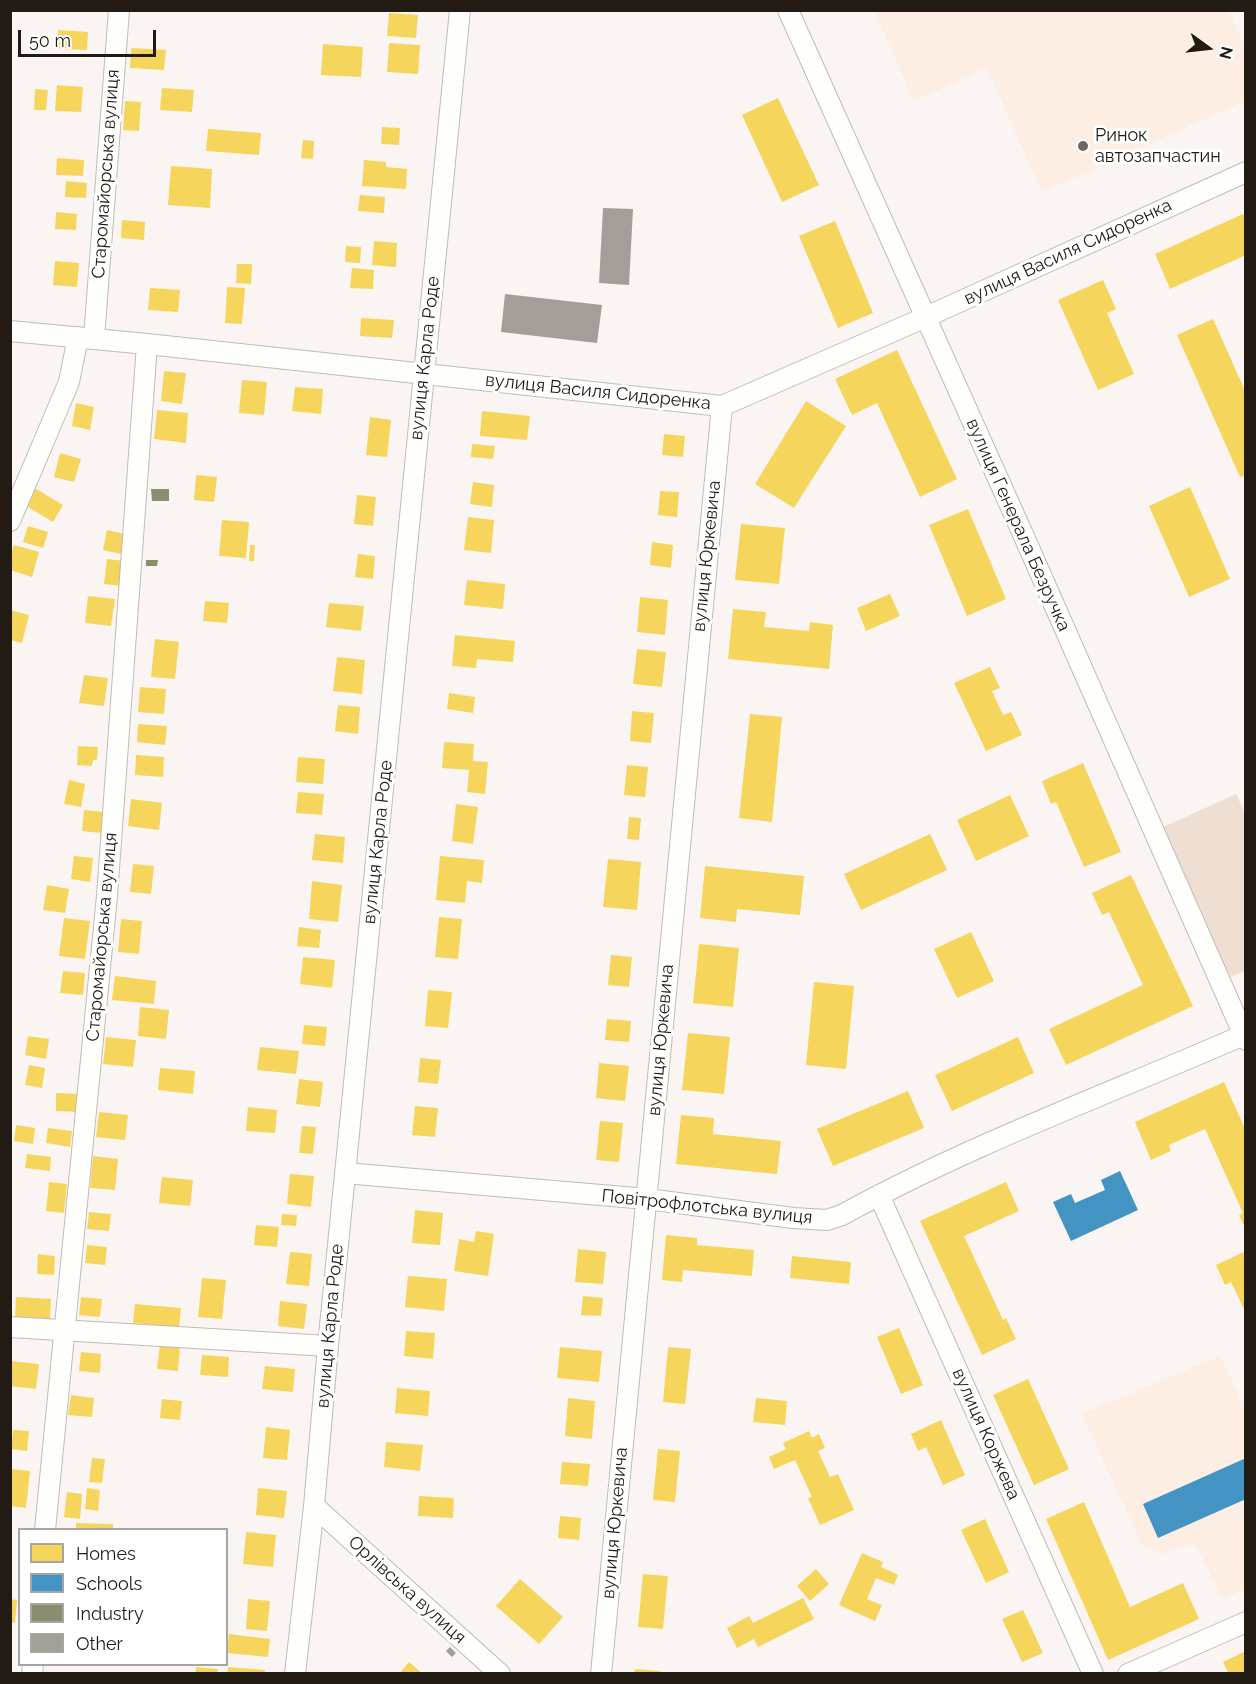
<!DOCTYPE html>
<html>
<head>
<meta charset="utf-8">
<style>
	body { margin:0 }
	#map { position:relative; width:1256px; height:1684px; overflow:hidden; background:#faf5f2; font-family:Raleway,sans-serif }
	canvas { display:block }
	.frame { position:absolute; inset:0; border:12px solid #221b14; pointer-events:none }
	.legend { position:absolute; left:18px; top:1528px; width:210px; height:138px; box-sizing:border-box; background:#fff; border:2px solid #a7a4a1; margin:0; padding:8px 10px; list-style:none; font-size:18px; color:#221b14 }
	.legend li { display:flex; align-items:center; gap:12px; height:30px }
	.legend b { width:30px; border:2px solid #a7a4a1 }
	.north { position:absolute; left:1178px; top:18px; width:60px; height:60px; -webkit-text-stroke:4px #fff; paint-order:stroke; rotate:105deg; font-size:16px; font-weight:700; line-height:24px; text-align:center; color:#221b14 }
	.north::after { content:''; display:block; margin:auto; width:21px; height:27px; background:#221b14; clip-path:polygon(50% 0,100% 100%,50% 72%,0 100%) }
	.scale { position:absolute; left:18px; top:30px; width:138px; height:27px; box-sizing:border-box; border:3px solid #221b14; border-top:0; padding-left:8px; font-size:18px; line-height:21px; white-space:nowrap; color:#221b14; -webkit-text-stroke:4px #fff; paint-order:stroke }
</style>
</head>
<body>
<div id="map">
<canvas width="1256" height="1684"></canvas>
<div class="frame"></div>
<ul class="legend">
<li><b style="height:16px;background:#f6d55c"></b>Homes</li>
<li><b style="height:16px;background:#4393c3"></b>Schools</li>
<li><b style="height:16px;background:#8c8c6e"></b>Industry</li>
<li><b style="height:16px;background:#a49e98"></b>Other</li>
</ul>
<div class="north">N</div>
<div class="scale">50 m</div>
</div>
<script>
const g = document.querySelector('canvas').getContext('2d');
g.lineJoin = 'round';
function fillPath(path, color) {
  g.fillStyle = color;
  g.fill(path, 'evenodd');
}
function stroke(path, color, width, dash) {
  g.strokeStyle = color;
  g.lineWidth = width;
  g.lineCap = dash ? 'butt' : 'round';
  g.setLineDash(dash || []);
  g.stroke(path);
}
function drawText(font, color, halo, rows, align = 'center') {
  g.font = font + ' Raleway,sans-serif';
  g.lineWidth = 6;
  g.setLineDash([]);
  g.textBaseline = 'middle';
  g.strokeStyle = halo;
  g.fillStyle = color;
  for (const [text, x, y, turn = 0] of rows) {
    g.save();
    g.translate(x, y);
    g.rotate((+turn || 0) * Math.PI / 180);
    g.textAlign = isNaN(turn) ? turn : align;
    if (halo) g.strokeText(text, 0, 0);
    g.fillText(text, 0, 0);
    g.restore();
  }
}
const built = new Path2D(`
	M874,11h355l16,36v54l-203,91 -55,-124 -73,33z
	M1220,1356l25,52v181l-22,10 -29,-56 -32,11 -20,-9 -60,-131z`);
const green = new Path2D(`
	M1236,794l10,21 -1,156 -17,7 -67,-150z`);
const homes = new Path2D(`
	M389,13l29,2 -2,23 -29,-2z
	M58,30l30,2 -1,18 -30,-1z
	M389,43l31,2 -2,29 -31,-2z
	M323,44l40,3 -2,30 -40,-2z
	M131,48l35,2 -2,20 -34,-2z
	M57,85l26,2 -2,25 -26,-1z
	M162,88l32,2 -2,22 -32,-2z
	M35,89l13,1 -2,20h-12z
	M778,98l41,87 -37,17 -40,-87z
	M125,101l16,1 -2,29 -16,-1z
	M382,127l18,1 -1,17 -18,-1z
	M208,129l53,4 -2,22 -53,-4z
	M303,140l11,1 -1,18 -12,-1z
	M57,158l27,2 -1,16 -27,-1z
	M364,160l22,2v5l21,2 -1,20 -44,-3z
	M171,166l41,3 -2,39 -42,-3z
	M66,181l21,2 -1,15 -21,-1z
	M360,195l25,2 -1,16 -26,-2z
	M56,212l21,2 -1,16 -21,-1z
	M1243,214l3,5v36l-76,34 -15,-35z
	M122,220l23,2 -1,18 -23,-2z
	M835,221l38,92 -35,15 -39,-92z
	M374,241l23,2 -1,24 -24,-2z
	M346,246l15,1 -1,16 -15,-1z
	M55,261l24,2 -2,24 -24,-2z
	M237,264h15l-1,20 -15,-1z
	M352,268l22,2 -1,19 -23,-1z
	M1103,280l13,29 -9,4 27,61 -36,16 -40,-90z
	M227,287l18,1 -3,36 -17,-1z
	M150,288l30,2 -2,22 -30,-2z
	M361,318l33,2 -2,18 -32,-2z
	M1213,319l33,74v82l-6,2 -63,-142z
	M897,350l60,129 -37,18 -43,-94 -25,12 -17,-36z
	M164,371l22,2 -4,31 -21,-3z
	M242,380l25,2 -3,33 -25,-2z
	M295,387l28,2 -2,25 -29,-3z
	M806,401l40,25 -52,82 -39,-24z
	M76,403l18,4 -4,23 -18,-4z
	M157,410l31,3 -2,30 -32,-4z
	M482,411l48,5 -3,24 -47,-4z
	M370,417l21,3 -4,37 -21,-2z
	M664,434l21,2 -2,21 -21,-2z
	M472,444l23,2 -2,13 -22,-2z
	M60,453l21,6 -7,23 -20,-5z
	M196,475l21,2 -3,25 -20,-2z
	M473,482l21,3 -2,22 -22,-3z
	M33,487l30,18 -10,17 -30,-18z
	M1190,487l40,92 -41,18 -40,-91z
	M660,491l19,1 -2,25 -19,-2z
	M357,495l19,2 -3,29 -19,-2z
	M968,509l38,90 -39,17 -38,-91z
	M468,517l26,3 -3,33 -27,-3z
	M222,520l27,2 -3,36 -27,-2z
	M741,524l44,4 -6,56 -44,-4z
	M28,526l20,6 -5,16 -20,-6z
	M107,530l18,4 -4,20 -18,-4z
	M652,542l21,3 -2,23 -21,-3z
	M14,545l25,7 -7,25 -22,-7v-13z
	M250,545h5l-1,16h-5z
	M358,554l17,2 -2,23 -18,-2z
	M107,559l18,2 -3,25 -18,-2z
	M467,580l38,4 -2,25 -39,-4z
	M890,594l10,22 -34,15 -9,-23z
	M88,596l27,3 -4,27 -26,-3z
	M640,597l28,3 -3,35 -28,-3z
	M205,601l24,2 -2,20 -24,-2z
	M329,603l35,3 -3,25 -35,-4z
	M733,609l33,3 -2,15 45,4 1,-9 23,3 -4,44 -101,-10z
	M10,610l19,5 -7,28 -12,-3z
	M455,635l60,6 -2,21 -36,-3 -1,9 -24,-2z
	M155,639l24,3 -4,37 -24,-2z
	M637,649l29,3 -4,35 -29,-3z
	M337,657l28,3 -3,34 -29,-3z
	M990,667l10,21 -8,3 11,24 8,-3 11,23 -36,16 -32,-68z
	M84,675l24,3 -4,28 -25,-3z
	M140,687l26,2 -2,25 -26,-2z
	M449,693l26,4 -2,16 -26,-4z
	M338,705l22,2 -2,27 -23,-3z
	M632,711l22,2 -3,30 -21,-2z
	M750,714l32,3 -10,105 -33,-4z
	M138,724l29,2 -2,19 -28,-3z
	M444,742l30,2 -1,17 15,1 -3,32 -18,-2 2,-22 -27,-2z
	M78,746l20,1 -1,13h-4l-1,6 -15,-1z
	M136,755l28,2 -1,20 -28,-2z
	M298,757l27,2 -2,25 -27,-2z
	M1083,763l38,89 -37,15 -28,-65 -5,2 -9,-23z
	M627,765l21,2 -3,30 -21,-2z
	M69,780l16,4 -4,23 -17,-3z
	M298,792l26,2 -2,21 -26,-2z
	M1010,795l19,41 -53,25 -19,-41z
	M131,799l31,4 -3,27 -31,-4z
	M456,804l22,3 -5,37 -21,-3z
	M84,810l19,2 -2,21 -19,-2z
	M629,817l12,1 -2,22 -12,-1z
	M315,834l30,3 -2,26 -31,-3z
	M930,834l17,36 -86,40 -17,-36z
	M74,856l19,2 -3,24 -19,-3z
	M440,856l44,4 -2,23 -15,-2 -2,22 -29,-3z
	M608,859l33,3 -4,48 -34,-3z
	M133,864l21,2 -3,28 -21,-2z
	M705,866l99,10 -4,39 -63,-6 -1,13 -36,-4z
	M1131,875l62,131 -127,59 -17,-36 94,-44 -34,-73 -7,3 -10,-22z
	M312,881l30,4 -4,37 -29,-3z
	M47,885l22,4 -4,24 -22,-3z
	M439,917l23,2 -4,40 -23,-2z
	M64,918l26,3 -5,38 -26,-3z
	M121,919l21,2 -3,33 -21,-2z
	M299,927l22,3 -2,18 -22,-2z
	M971,932l23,49 -37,17 -23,-49z
	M699,944l40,4 -6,59 -40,-4z
	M611,955l21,2 -3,30 -21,-2z
	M303,957l32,3 -3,28 -32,-4z
	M63,971l22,2 -2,22 -23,-2z
	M115,976l41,5 -2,23 -42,-4z
	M814,982l40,4 -8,83 -40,-4z
	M428,990l24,2 -4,36 -23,-2z
	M140,1007l29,3 -3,29 -28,-3z
	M607,1019l24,2 -2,21 -24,-2z
	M304,1025l23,2 -2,19 -23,-2z
	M688,1033l42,4 -6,57 -42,-4z
	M28,1036l21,3 -3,20 -21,-4z
	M106,1037l30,3 -3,27 -30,-3z
	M1018,1037l16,36 -82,38 -17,-36z
	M260,1047l39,4 -3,23 -39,-4z
	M420,1058l21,2 -3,24 -20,-2z
	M599,1063l30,3 -4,35 -29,-3z
	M29,1065l16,3 -3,20 -17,-3z
	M160,1068l35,3 -2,23 -35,-4z
	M299,1079l24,3 -3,25 -24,-3z
	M1224,1082l22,49v99l-7,-15 4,-2 -38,-84 -36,16 2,6 -20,9 -16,-38z
	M908,1091l16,37 -91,38 -16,-37z
	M56,1093l22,1v18l-22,-1z
	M415,1106l23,2 -3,29 -23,-2z
	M248,1107l29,3 -2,23 -29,-2z
	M99,1112l29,3 -3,25 -29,-3z
	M681,1115l33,3 -1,16 68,7 -4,33 -101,-10z
	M600,1121l23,2 -4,39 -23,-2z
	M16,1125l19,3 -2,16 -19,-3z
	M302,1126l14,1 -3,27 -14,-1z
	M48,1128l24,3 -2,16 -24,-4z
	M27,1154l24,3 -1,14 -25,-3z
	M93,1156l25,3 -3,31 -25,-2z
	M290,1174l24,2 -3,31 -24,-3z
	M162,1177l31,3 -3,26 -31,-3z
	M49,1182l18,2 -3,29 -18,-2z
	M1006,1182l13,29 -55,25 39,84 3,-2 10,21 -34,16 -62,-134z
	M415,1210l28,3 -3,32 -28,-2z
	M89,1212l22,2 -2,17 -22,-2z
	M282,1214l15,1 -1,11 -15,-1z
	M256,1225l23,2 -2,20 -23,-2z
	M476,1231l18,3 -6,42 -34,-5 5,-32 15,3z
	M666,1235l31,3v7l57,5 -2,26 -69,-6 -1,12 -20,-2z
	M87,1245l20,2 -2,18 -20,-2z
	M578,1249l28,3 -3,32 -28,-2z
	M1246,1251v62l-15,-31 -6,3 -9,-20z
	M290,1252l22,2 -3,32 -23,-2z
	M38,1254l17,2 -1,19 -17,-1z
	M792,1256l59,6 -2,22 -59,-6z
	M408,1276l39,3 -3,32 -39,-4z
	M202,1278l24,2 -4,39 -24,-2z
	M583,1296l20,2 -2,18 -20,-1z
	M16,1297l35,2 -1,21 -35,-2z
	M81,1297l21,2 -2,18 -21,-2z
	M280,1301l27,3 -3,25 -26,-3z
	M135,1304l46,4 -2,19 -46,-4z
	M899,1328l24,57 -22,9 -24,-57z
	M406,1331l29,2 -2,26 -29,-3z
	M160,1345l20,2 -2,24 -21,-2z
	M560,1347l42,4 -3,31 -42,-4z
	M668,1347l23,2 -6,55 -22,-2z
	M81,1352l20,2 -1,19 -21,-2z
	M202,1355l27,2 -1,20 -28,-2z
	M10,1361l29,3 -3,25 -26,-3z
	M265,1366l30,3 -2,23 -31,-3z
	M1028,1379l41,90 -35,16 -41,-90z
	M397,1388l33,3 -2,25 -33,-3z
	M71,1395l23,3 -2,19 -24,-2z
	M568,1398l27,3 -3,38 -27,-3z
	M756,1398l31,3 -2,24 -32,-3z
	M162,1399l20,2 -2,19 -20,-2z
	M941,1420l24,55 -22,10 -17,-38 -8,4 -7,-17z
	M266,1427l24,3 -3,30 -24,-2z
	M13,1430l16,1 -2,20 -16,-2z
	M809,1431l3,7 7,-4 6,14 -7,3 12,26 8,-3 16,36 -34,15 -12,-27 4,-1 -17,-37 -21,9 -5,-12 17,-8 -3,-6z
	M386,1442l37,3 -3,26 -36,-4z
	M658,1449l22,2 -5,51 -22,-2z
	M92,1458l13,1 -3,24 -13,-1z
	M562,1462l28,2 -2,22 -28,-2z
	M10,1469l20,2 -4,37 -16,-2z
	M87,1488l13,2 -2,21 -13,-2z
	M258,1488l29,3 -3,27 -28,-3z
	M67,1492l15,2 -2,25 -16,-2z
	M419,1496l35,2 -1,20 -35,-2z
	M1084,1502l46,105 53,-24 16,36 -91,41 -62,-141z
	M560,1516l21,2 -2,22 -21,-2z
	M985,1519l24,53 -23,11 -25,-53z
	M76,1523l37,1v6h-37z
	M246,1532l30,3 -3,32 -30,-3z
	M862,1553l21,9 -2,5 17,8 -4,10 -18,-7 -9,21 15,6 -7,16 -36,-16z
	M816,1569l13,15 -19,17 -13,-15z
	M643,1574l25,2 -5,53 -25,-2z
	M520,1579l43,38 -24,27 -43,-38z
	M803,1598l11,21 -56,28 -4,-8 -17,9 -10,-20 22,-12 4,7z
	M10,1599l7,1 -2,23 -5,-1z
	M248,1599l22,2 -3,30 -21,-2z
	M1023,1610l20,43 -21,9 -20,-43z
	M229,1634l41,5 -2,18 -41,-4z
	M1246,1651v23h-17l-6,-12z
	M409,1662l14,12h-24z
	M196,1667l22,2 -1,5h-22z
	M228,1667l37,3 -1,4h-37z
	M635,1669l25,2v3h-26z`);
const schools = new Path2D(`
	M1120,1171l18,39 -67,31 -18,-39 18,-8 4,9 30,-13 -4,-10z
	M1246,1458v41l-88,39 -15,-34z`);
const industry = new Path2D(`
	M151,489h18v12h-17z
	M146,560h12l-1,6h-11z`);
const building = new Path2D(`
	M603,208l30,1 -4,76 -30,-2z
	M505,294l97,11 -5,38 -96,-11z
	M450,1647l6,6 -4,4 -6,-6z`);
const minor = new Path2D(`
	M788,10l242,540 216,490
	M10,331l137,13 575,62 204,-89 320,-145
	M94,338l25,-328
	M10,521l59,-139 9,-45
	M345,1173l302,26 146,19 34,2 15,-5c131,-72 267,-121 404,-181
	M879,1195l214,479
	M10,1327l318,19
	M314,1506l186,168
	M45,1530l62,-634 40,-552
	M32,1674l1,-10
	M295,1674l19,-168 14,-160 132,-1336
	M601,1674l121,-1268
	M1128,1674l118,-52`);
const markers = [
	[1083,146,6,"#6e6762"]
];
const poiNames = [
	["Ринок",1095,136],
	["автозапчастин",1095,157]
];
const streetNames = [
	["Старомайорська вулиця",106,174,-86],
	["вулиця Василя Сидоренка",1068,252,-25],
	["вулиця Карла Роде",425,358,-84],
	["вулиця Василя Сидоренка",598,392,6],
	["вулиця Генерала Безручка",1018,525,66],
	["вулиця Юркевича",707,556,-84],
	["вулиця Карла Роде",378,842,-84],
	["Старомайорська вулиця",102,937,-85],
	["вулиця Юркевича",661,1040,-85],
	["Повітрофлотська вулиця",707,1207,6],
	["вулиця Карла Роде",330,1326,-85],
	["вулиця Коржева",986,1434,66],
	["вулиця Юркевича",615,1523,-85],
	["Орлівська вулиця",407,1590,42]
];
fillPath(built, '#fceee2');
fillPath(green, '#eedfd2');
fillPath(homes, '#f6d55c');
fillPath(schools, '#4393c3');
fillPath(industry, '#8c8c6e');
fillPath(building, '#a49e98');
stroke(minor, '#c0bbb6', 22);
stroke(minor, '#fefefd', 20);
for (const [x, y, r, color] of markers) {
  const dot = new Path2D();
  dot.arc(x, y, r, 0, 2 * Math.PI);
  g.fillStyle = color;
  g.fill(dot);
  stroke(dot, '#fff', 2);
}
drawText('18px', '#221b14', '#fff', poiNames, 'left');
drawText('18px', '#221b14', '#fff', streetNames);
</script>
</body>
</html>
